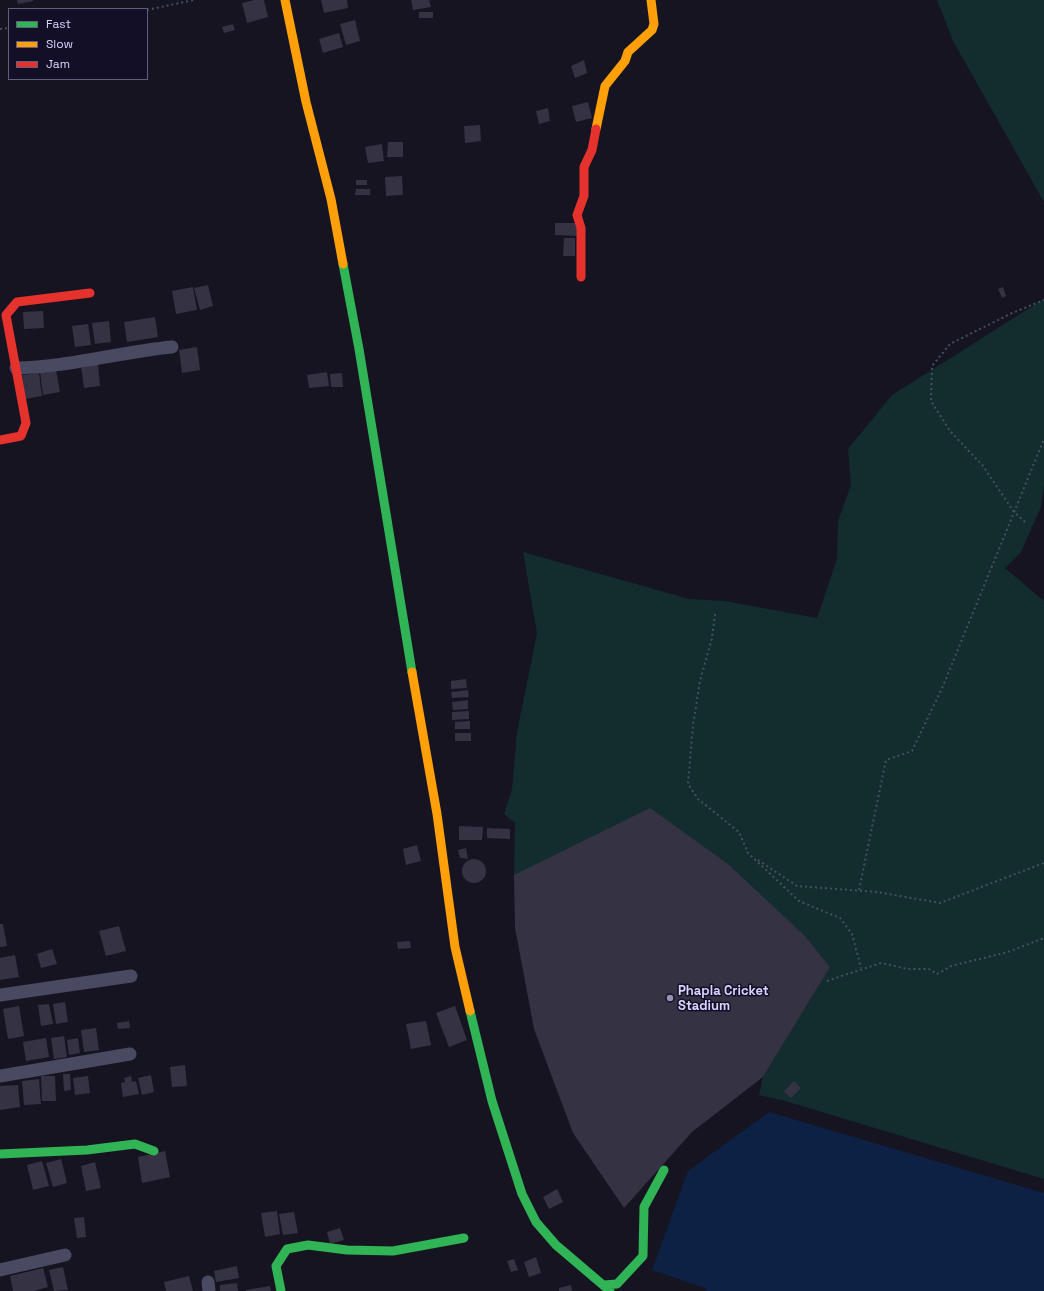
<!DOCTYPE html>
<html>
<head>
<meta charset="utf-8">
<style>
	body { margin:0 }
	#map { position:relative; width:1044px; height:1291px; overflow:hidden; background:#161421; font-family:"Space Grotesk",sans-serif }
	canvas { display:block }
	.legend { position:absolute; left:8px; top:8px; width:140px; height:72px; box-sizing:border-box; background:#130f26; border:1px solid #625e7d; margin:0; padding:5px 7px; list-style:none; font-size:12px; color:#d9d4ff }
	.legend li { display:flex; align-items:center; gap:8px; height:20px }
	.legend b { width:20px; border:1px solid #625e7d }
</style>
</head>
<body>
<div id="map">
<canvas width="1044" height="1291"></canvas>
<ul class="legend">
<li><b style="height:5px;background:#30b455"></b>Fast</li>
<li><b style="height:5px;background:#ff9f0a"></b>Slow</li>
<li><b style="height:5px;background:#e5322d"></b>Jam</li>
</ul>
</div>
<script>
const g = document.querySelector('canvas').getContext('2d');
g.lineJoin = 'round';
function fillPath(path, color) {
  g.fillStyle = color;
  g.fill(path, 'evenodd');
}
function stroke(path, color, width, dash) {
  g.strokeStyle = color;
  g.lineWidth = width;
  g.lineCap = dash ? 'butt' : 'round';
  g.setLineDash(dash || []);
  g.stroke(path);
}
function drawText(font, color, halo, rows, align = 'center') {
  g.font = font + ' "Space Grotesk",sans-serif';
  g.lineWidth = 3;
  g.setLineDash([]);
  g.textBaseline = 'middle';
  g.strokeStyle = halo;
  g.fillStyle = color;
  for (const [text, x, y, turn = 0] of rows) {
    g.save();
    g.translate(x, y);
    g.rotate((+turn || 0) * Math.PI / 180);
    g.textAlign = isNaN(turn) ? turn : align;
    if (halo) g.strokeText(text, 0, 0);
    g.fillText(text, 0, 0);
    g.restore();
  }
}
const green = new Path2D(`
	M937,0h107v202l-91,-161z
	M1044,299v185l-3,23 -20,45 -16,16 39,33v578l-262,-79 -23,-5 4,-18 67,-110 -24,-30 -292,-62 1,-52 -11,-9 8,-25 5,-57 20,-99 -14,-81 166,47 36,2 92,17 20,-59 1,-38 13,-36 -3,-36 44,-54z`);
const water = new Path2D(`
	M769,1112l275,81v98h-337l-2,-3 -53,-18 36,-99z`);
const building = new Path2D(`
	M17,0h16v1l-15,3z
	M254,0h10l4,17 -21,6 -5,-20z
	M321,0h26l1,8 -24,5z
	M411,0h18l2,7 -18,3z
	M419,12h14v6h-14z
	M355,20l5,21 -14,4 -6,-21z
	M233,24l2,6 -11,3 -2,-6z
	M339,33l4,14 -20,6 -4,-14z
	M584,60l3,13 -12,5 -4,-12z
	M588,102l4,16 -16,4 -4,-16z
	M548,108l2,13 -11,3 -3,-13z
	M480,125l1,16 -16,2 -1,-17z
	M388,142h15v15h-16z
	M382,144l2,17 -16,2 -3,-16z
	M402,176l1,19 -17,1 -1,-19z
	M356,180h11v5h-11z
	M356,189h14v6h-15z
	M555,223h22v13l-22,-1z
	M564,238h11v18h-12z
	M208,285l5,21 -13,4 -6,-22z
	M193,287l4,23 -21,4 -4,-23z
	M1003,287l3,9 -4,2 -4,-9z
	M43,311l1,17 -20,1 -1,-17z
	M155,317l3,20 -31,5 -3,-20z
	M109,321l2,21 -16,2 -3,-21z
	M88,324l3,21 -16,2 -3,-21z
	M197,347l3,23 -18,3 -3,-23z
	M98,364l2,22 -16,2 -3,-22z
	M56,370l4,22 -17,3 -3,-23z
	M327,372l2,14 -20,2 -2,-13z
	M39,373l3,23 -17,3 -3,-24z
	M342,373l1,14h-12l-1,-13z
	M466,679l1,9 -16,1v-8z
	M468,690l1,7 -17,1 -1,-6z
	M468,700v9l-15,1 -1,-8z
	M469,711v8l-17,1v-8z
	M470,721v8h-15v-7z
	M455,733h16v8h-16z
	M650,808l78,56 78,73 24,30 -67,110 -71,55 -68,76 -51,-75 -39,-104 -19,-101 -1,-53z
	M459,826l24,1 -1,13h-23z
	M487,828l23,1v10l-23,-1z
	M417,845l4,16 -15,4 -3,-16z
	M466,848l2,11 -8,-1 -2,-8z
	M462 871a12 12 0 1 1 24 0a12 12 0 1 1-24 0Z
	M0,924h3l4,22 -7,1z
	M119,926l7,25 -20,5 -7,-25z
	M410,941l1,7 -13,1 -1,-7z
	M52,949l5,15 -16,4 -4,-14z
	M15,955l4,22 -19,3v-22z
	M65,1002l3,20 -12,2 -3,-20z
	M49,1004l4,20 -12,2 -3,-21z
	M19,1006l5,30 -16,3 -5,-30z
	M455,1006l12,34 -18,7 -13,-34z
	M129,1021l1,7 -12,1 -1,-6z
	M426,1021l5,24 -20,4 -5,-25z
	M96,1028l3,22 -15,2 -3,-22z
	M64,1036l3,21 -13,2 -3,-21z
	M46,1038l3,19 -23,4 -3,-19z
	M78,1038l2,15 -11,2 -2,-15z
	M185,1065l2,21 -15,1 -2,-20z
	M63,1074h7l1,16 -7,1z
	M151,1075l3,17 -12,3 -4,-17z
	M41,1076h14l1,25h-14z
	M88,1076l2,17 -15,2 -2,-17z
	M131,1076l1,6 4,-1 3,13 -16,3 -2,-14 4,-1 -1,-4z
	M39,1079l2,25 -17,1 -2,-24z
	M794,1081l7,7 -10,10 -7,-7z
	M18,1085l2,22 -20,3v-24z
	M165,1151l5,26 -28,6 -4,-26z
	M61,1159l6,24 -14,4 -7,-24z
	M42,1161l7,25 -16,4 -6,-25z
	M95,1162l6,26 -15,3 -5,-25z
	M557,1189l6,13 -14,7 -6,-12z
	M277,1211l3,23 -15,3 -4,-24z
	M294,1212l4,21 -15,2 -4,-21z
	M84,1217l2,20 -9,1 -3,-20z
	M340,1228l4,12 -14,4 -3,-12z
	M536,1257l5,16 -12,4 -5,-15z
	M514,1259l4,11 -7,2 -4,-11z
	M237,1266l2,12 -23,4 -2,-11z
	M63,1267l5,23 -14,1 -5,-21z
	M43,1268l5,19 -14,4h-21l-3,-15z
	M189,1276l4,15h-27l-2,-9z
	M237,1283l1,8h-18v-6z
	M571,1285l1,6h-13v-3z
	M270,1286l1,5h-25v-1z`);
const path = new Path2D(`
	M147,10l47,-10
	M0,29l9,-1
	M1025,522l-11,-10 -31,-46 -33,-35 -19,-30 1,-35 18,-22 60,-30 34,-14
	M715,614l-3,24 -12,43 -7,44 -5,59 10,15 41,33 9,21 51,48 41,17 12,16 9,34
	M758,860l39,26 80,6 63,11 104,-40
	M859,890l27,-130 26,-9 31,-65 101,-247
	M827,981l54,-18 27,6h21l8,5 14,-8 57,-14 36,-14`);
const street = new Path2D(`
	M16,368c53,-1 104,-16 156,-21
	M0,995l131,-19
	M0,1076l130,-22
	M0,1270l65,-15
	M208,1282l1,9`);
const fast = new Path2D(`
	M343,264l16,85 53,323
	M470,1011l22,90 30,93 14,28 20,23 54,46
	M0,1154l87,-4 48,-6 19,7
	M604,1285l13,-1 26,-28 1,-49 20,-37
	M281,1291l-5,-25 11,-17 21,-4 39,5 46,1 71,-13`);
const slow = new Path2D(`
	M285,0l21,102 25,97 12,65
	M596,129l9,-43 20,-25 3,-9 24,-22 2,-6 -3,-24
	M412,672l25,142 18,133 15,64`);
const jam = new Path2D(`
	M581,277v-49l-4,-13 7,-19v-29l8,-17 4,-21
	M0,440l21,-4 5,-13 -20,-108 11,-13 73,-9`);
const markers = [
	[670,998,4,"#9591b1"]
];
const poiNames = [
	["Phapla Cricket",678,991],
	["Stadium",678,1006]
];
fillPath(green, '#132c2d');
fillPath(water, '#0d2144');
fillPath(building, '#343243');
stroke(path, '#44505f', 2, [2, 3]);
stroke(street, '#4a4962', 13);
stroke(fast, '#30b455', 9);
stroke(slow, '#ff9f0a', 9);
stroke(jam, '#e5322d', 9);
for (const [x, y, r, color] of markers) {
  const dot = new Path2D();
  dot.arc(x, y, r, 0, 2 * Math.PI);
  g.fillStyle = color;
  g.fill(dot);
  stroke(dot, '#130f26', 1.5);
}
drawText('bold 13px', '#d9d4ff', '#130f26', poiNames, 'left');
</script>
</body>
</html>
